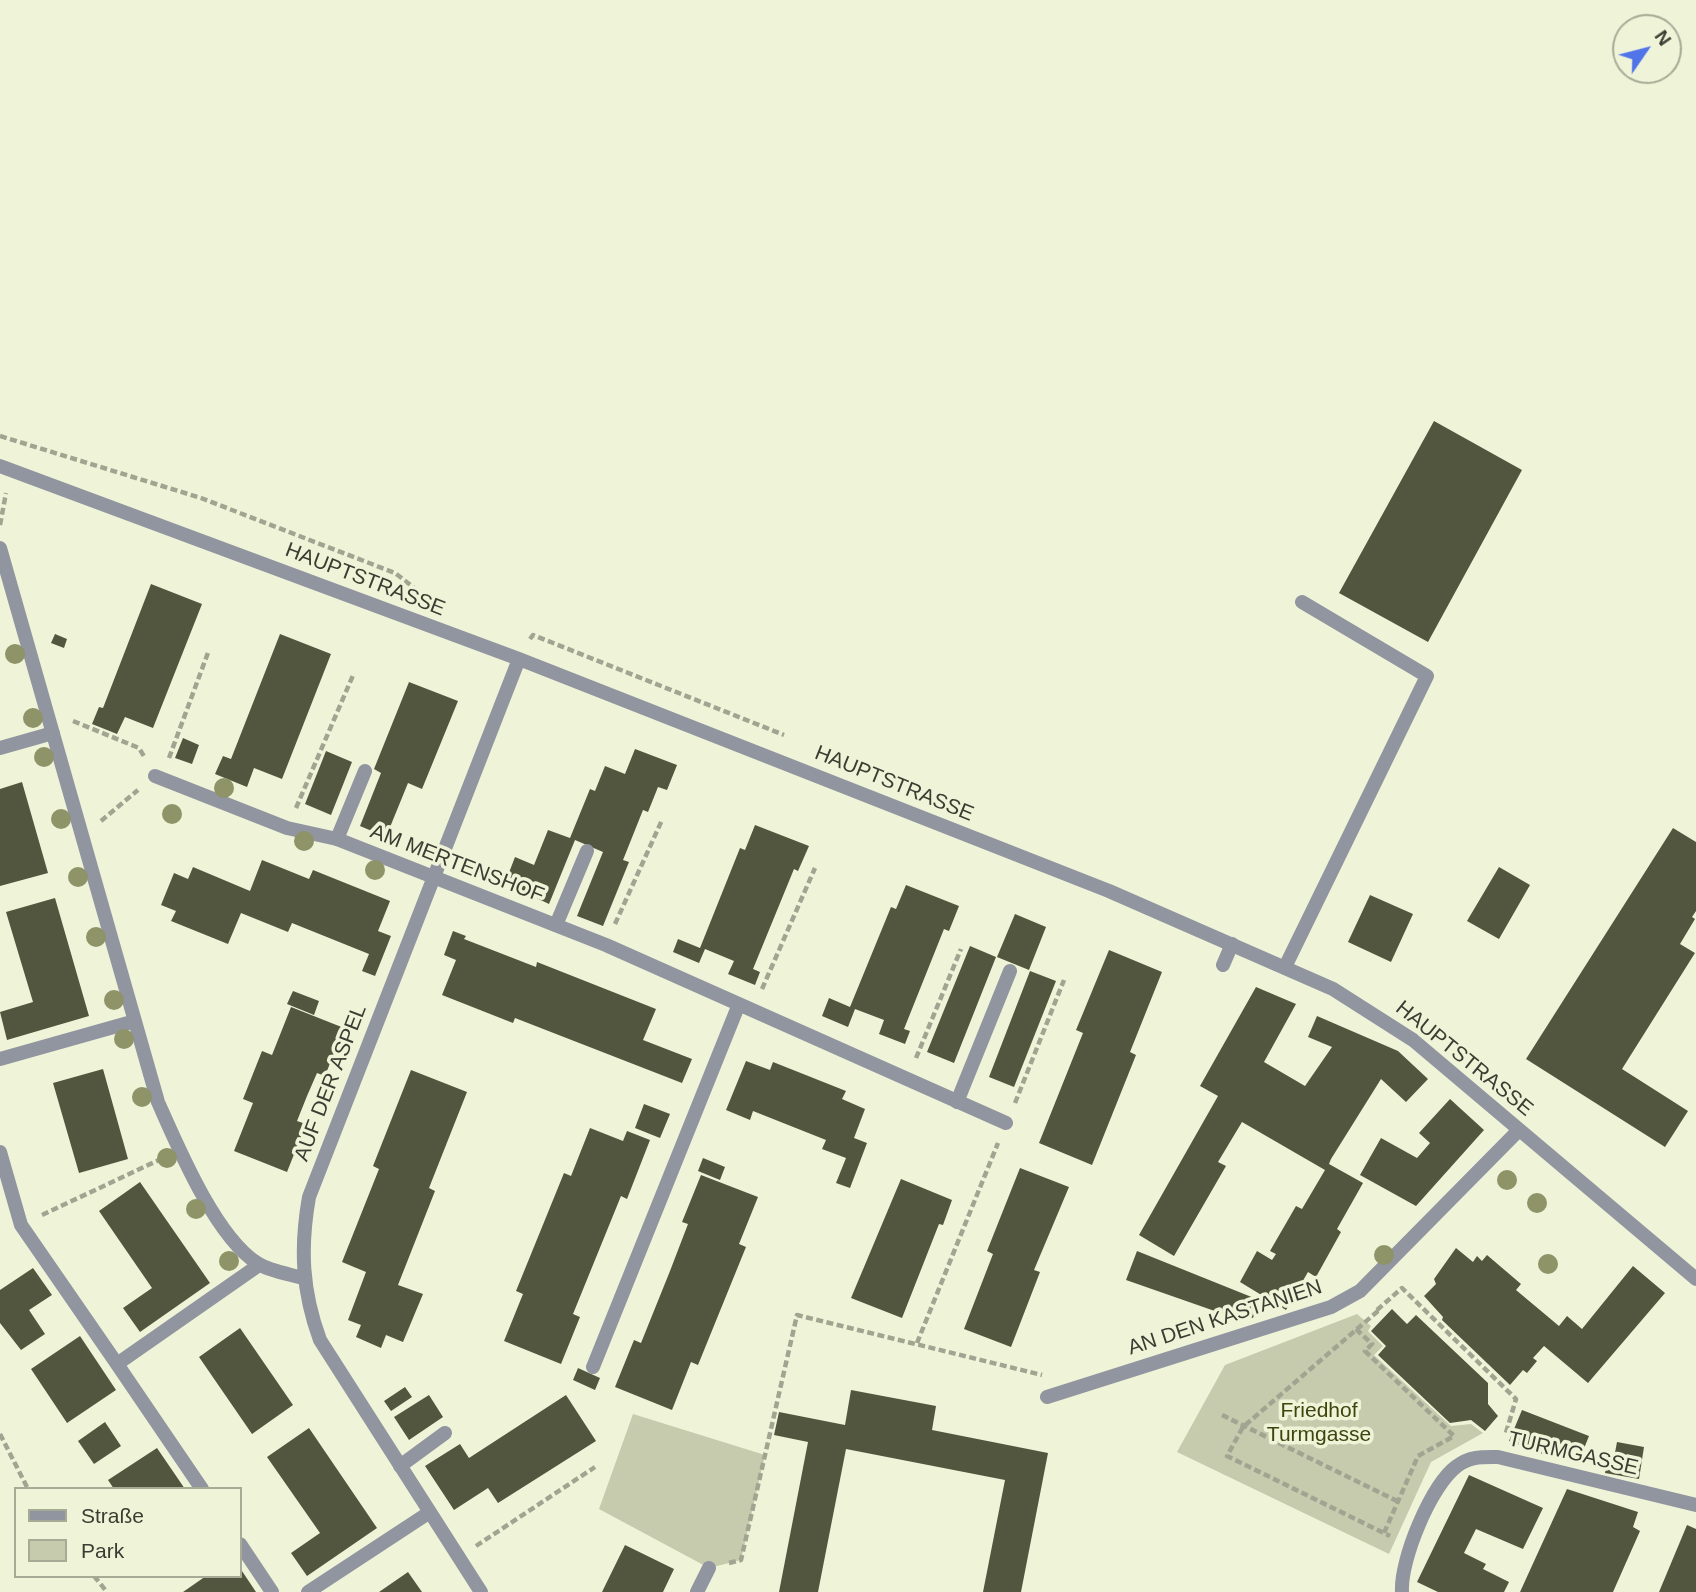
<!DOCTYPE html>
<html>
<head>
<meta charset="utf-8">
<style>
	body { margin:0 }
	#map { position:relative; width:1696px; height:1592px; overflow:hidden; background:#eff4d8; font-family:Arial,sans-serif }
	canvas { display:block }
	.legend { position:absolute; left:14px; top:1487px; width:228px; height:91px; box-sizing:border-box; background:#eff4d8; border:2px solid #a7ab96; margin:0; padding:9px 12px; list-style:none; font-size:21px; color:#3b3d32 }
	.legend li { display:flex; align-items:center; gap:14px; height:35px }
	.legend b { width:35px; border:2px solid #a7ab96 }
	.north { position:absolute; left:1612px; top:14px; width:70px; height:70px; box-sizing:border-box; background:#eff4d8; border:2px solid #a7ab96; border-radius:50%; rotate:55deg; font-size:19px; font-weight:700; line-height:28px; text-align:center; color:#3b3d32 }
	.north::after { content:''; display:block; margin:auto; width:24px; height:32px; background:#5175e9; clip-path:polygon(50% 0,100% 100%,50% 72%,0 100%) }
</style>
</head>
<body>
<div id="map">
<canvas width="1696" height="1592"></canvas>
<ul class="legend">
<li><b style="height:9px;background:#9195a0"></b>Straße</li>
<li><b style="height:19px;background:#c6cbad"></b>Park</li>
</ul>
<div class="north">N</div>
</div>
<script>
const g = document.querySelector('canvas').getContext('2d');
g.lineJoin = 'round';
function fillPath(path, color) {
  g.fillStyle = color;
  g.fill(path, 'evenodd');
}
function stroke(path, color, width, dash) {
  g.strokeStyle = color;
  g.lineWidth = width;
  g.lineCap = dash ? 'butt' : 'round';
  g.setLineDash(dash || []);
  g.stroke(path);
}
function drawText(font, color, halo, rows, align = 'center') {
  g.font = font + ' Arial,sans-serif';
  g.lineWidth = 7;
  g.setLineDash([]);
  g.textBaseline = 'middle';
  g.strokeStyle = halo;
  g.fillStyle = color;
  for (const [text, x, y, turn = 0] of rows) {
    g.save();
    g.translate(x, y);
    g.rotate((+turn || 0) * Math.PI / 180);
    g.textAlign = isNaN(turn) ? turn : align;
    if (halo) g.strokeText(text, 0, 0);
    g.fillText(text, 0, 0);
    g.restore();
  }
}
const green = new Path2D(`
	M1357,1314l14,12 -3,5 15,15 -9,9 77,71 20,-2 12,9 -52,29 -42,92 -212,-102 48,-87z
	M633,1414l132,41 -24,105 -32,8 -110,-59z`);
const building = new Path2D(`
	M1434,421l88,49 -94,172 -89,-49z
	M151,584l51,20 -49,124 -28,-11 -8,17 -25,-10 7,-17 4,1z
	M55,634l12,5 -3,9 -13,-5z
	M280,634l51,20 -49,125 -28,-11 -7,19 -32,-13 8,-18 8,3z
	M409,682l49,19 -36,88 -14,-6 -22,54 -26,-11 21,-53 -7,-4z
	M183,738l16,7 -7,19 -17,-6z
	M635,749l42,16 -10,25 -9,-3 -10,25 -5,-2 -20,50 6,2 -26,64 -26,-10 26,-64 -28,-12 -26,64 -44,-21 10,-26 19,8 14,-35 22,8 20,-49 5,2 10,-25 20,8z
	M326,751l26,11 -21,53 -26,-11z
	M22,782l26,91 -48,13v-97z
	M755,825l54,21 -11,25 -4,-2 -41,100 7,3 -5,13 -27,-11 6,-13 -29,-12 -6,14 -26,-11 5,-13 22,9 40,-100 5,2z
	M1673,828l23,14v69l-4,6 3,2 -15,25 15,9 -73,116 66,42 -23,36 -139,-88z
	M262,860l47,19 4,-9 77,31 -12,30 13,5 -16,40 -13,-5 7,-17 -77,-31 -4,9 -47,-19 -13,31 -57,-23 5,-10 -15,-6 13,-32 14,6 5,-12 57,24z
	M1499,867l31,18 -31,54 -32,-18z
	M906,885l53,21 -10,25 -5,-2 -40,100 6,2 -5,13 -26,-10 5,-14 -29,-11 -7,18 -26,-11 7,-18 21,9 41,-100 5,2z
	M1370,895l43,19 -22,48 -43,-20z
	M55,898l34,118 -82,24 -7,-28 33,-10 -27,-90z
	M1015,914l31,13 -17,43 -32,-13z
	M453,931l13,5 -2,3 72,28 1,-5 119,47 -13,31 49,19 -10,24 -167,-65 -2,5 -71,-28 14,-35 -12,-5z
	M970,946l26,11 -42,106 -27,-11z
	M1109,950l53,22 -32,80 6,3 -44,110 -53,-22 44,-110 -7,-3z
	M1030,971l26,10 -42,106 -25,-10z
	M1256,987l40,17 -32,58 41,24 27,-39 -24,-10 9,-21 81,35 30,28 -22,23 -25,-23 -50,80 -2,5 34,19 -26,46 4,3 -25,45 -8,-5 -22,38 -46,-28 17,-31 15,9 4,-6 -6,-3 26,-45 6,3 23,-39 -83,-48 -24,40 8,4 -52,90 -35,-21 79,-139 -18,-10z
	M293,991l26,10 -5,14 -27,-11z
	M291,1007l53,21 -19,48 -8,-3 -10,23 -10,25 9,3 -19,48 -53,-21 19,-48 -10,-4 19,-48 10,4z
	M746,1061l24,9 3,-8 73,29 -4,8 23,10 -11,29 13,5 -17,45 -14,-5 10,-25 -24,-9 4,-9 -73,-29 -3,9 -24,-10z
	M103,1069l25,90 -49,14 -26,-90z
	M411,1070l56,22 -38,96 6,3 -37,94 25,9 -20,48 -17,-7 -5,13 -25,-11 5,-12 -13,-5 18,-48 -24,-10 37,-93 -6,-3z
	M1450,1099l34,31 -68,76 -56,-31 21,-37 36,20 13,-15 -11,-10z
	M644,1104l26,10 -10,24 -25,-10z
	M590,1128l33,13 4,-10 23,9 -23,59 -6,-3 -48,118 7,3 -19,47 -57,-23 19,-47 -7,-3 48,-118 7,3z
	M703,1158l22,9 -5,13 -22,-9z
	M1020,1168l49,19 -35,83 6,2 -29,75 -47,-18 29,-75 -6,-3z
	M701,1175l57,22 -19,47 7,3 -48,118 -7,-3 -19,48 -57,-23 19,-47 7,3 29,-72 18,-47 -6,-2z
	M901,1179l51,21 -9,25 -4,-1 -37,94 -51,-20z
	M140,1182l70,101 -70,49 -17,-24 29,-20 -53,-77z
	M1456,1248l17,14 4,-6 5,5 5,-6 34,29 -5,6 43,36 8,-10 15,13 51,-63 32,27 -77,90 -44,-37 -11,12 4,3 -10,12 -4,-3 -13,15 -68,-65 1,-3 -19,-21 12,-12 -2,-5z
	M1137,1251l122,49 -6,18 -22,-8 -2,6 -103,-36z
	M33,1268l19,27 -23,15 16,24 -24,16 -21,-27v-33z
	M1392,1309l15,15 9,-9 72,68v21l10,12 -13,15 -14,-11 -21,3 -72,-68 8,-9 -15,-15z
	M240,1328l53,77 -41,29 -53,-77z
	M80,1336l36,54 -49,33 -36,-54z
	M578,1368l22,10 -5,12 -22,-10z
	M405,1387l7,10 -21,14 -7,-10z
	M851,1390l85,16 -4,24 116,23 -27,139h-38l22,-112 -159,-31 -28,143h-39l29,-150 -34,-7 5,-23 66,13z
	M429,1395l14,22 -34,23 -15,-23z
	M566,1395l30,46 -98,62 -10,-15 -34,22 -29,-44 35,-22 9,14z
	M1522,1410l67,26 -8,20 -34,-13 -4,11 -34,-13z
	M105,1422l16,24 -27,18 -16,-23z
	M309,1428l68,100 -70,48 -16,-23 29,-20 -53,-76z
	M1617,1442l27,5 -5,32 -34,-6 3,-16 6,1z
	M157,1448l28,41h-71l-6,-9z
	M1469,1475l74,33 -20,41 -47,-20 -12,24 22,11 -3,5 26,13 -5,10h-66l-21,-10z
	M1567,1489l71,23 -5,15 7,4 -27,61h-93z
	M1687,1525l9,4v63h-37z
	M625,1545l49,24 -11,23h-61z
	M240,1568l16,24h-73l23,-16h34z
	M408,1572l14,20h-43z`);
const path = new Path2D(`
	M0,436l201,62 194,75 18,14 2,10
	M0,525l6,-32
	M530,639l3,-4 251,100
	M73,721l66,27 6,10
	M169,758l40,-108
	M296,808l58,-135
	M101,821l37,-31
	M615,924l47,-104
	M762,989l53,-121
	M916,1058l45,-109
	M1015,1103l49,-123
	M42,1215l119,-56
	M1377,1310l25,-22 114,111 -11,37
	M1378,1311l-135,116 -16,29 163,80
	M1356,1329l16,15 -7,7 89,85 -36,20 -34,77
	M917,1343l81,-200
	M1222,1415l175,86
	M0,1434l28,55
	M476,1546l119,-79
	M729,1563l12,-3 56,-245 245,60
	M94,1576l13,16`);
const service = new Path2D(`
	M337,839l28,-68
	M556,925l31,-74
	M1223,965l9,-21
	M1285,967l142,-291 -125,-74
	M957,1102l53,-131
	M400,1466l45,-33
	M697,1592l12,-24`);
const minor = new Path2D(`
	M0,466l519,193 590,232 224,98 80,51 283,239
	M0,548l158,554c20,45 57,134 99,161 12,8 32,11 46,15
	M0,748l53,-15
	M155,776l132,52 50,11 269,106 400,178
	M0,1059l135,-38
	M0,1152l21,73 96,139 142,-99
	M117,1364l85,125
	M593,1367l146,-363
	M1047,1397l284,-90 29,-16 158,-160
	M240,1544l32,48
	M308,1592l122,-80
	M481,1592l-161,-252c-18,-49 -20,-92 -11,-143l210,-538
	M1402,1592c-2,-32 29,-107 55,-126 13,-10 25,-9 41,-9l198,48`);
const trees = [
	[15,654],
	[33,718],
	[44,757],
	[224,788],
	[172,814],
	[61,819],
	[304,841],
	[375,870],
	[78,877],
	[96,937],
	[114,1000],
	[124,1039],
	[142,1097],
	[167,1158],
	[1507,1180],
	[1537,1203],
	[196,1209],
	[1384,1255],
	[229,1261],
	[1548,1264]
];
const streetNames = [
	["HAUPTSTRASSE",365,580,21],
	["HAUPTSTRASSE",894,784,22],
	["AM MERTENSHOF",457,864,21],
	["HAUPTSTRASSE",1464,1059,39],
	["AUF DER ASPEL",331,1083,-69],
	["AN DEN KASTANIEN",1225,1318,-18],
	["TURMGASSE",1573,1454,13]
];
const parkNames = [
	["Friedhof",1319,1411],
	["Turmgasse",1319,1435]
];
fillPath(green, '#c6cbad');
fillPath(building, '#52563e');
stroke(path, '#a1a490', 4.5, [7, 3.5]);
stroke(service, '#9195a0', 14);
stroke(minor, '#9195a0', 14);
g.fillStyle = '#8e9368';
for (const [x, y] of trees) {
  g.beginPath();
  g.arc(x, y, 10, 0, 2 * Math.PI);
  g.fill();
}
drawText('21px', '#3b3d32', '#eff4d8', streetNames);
drawText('21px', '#3e440d', '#eff4d8', parkNames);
</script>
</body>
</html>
